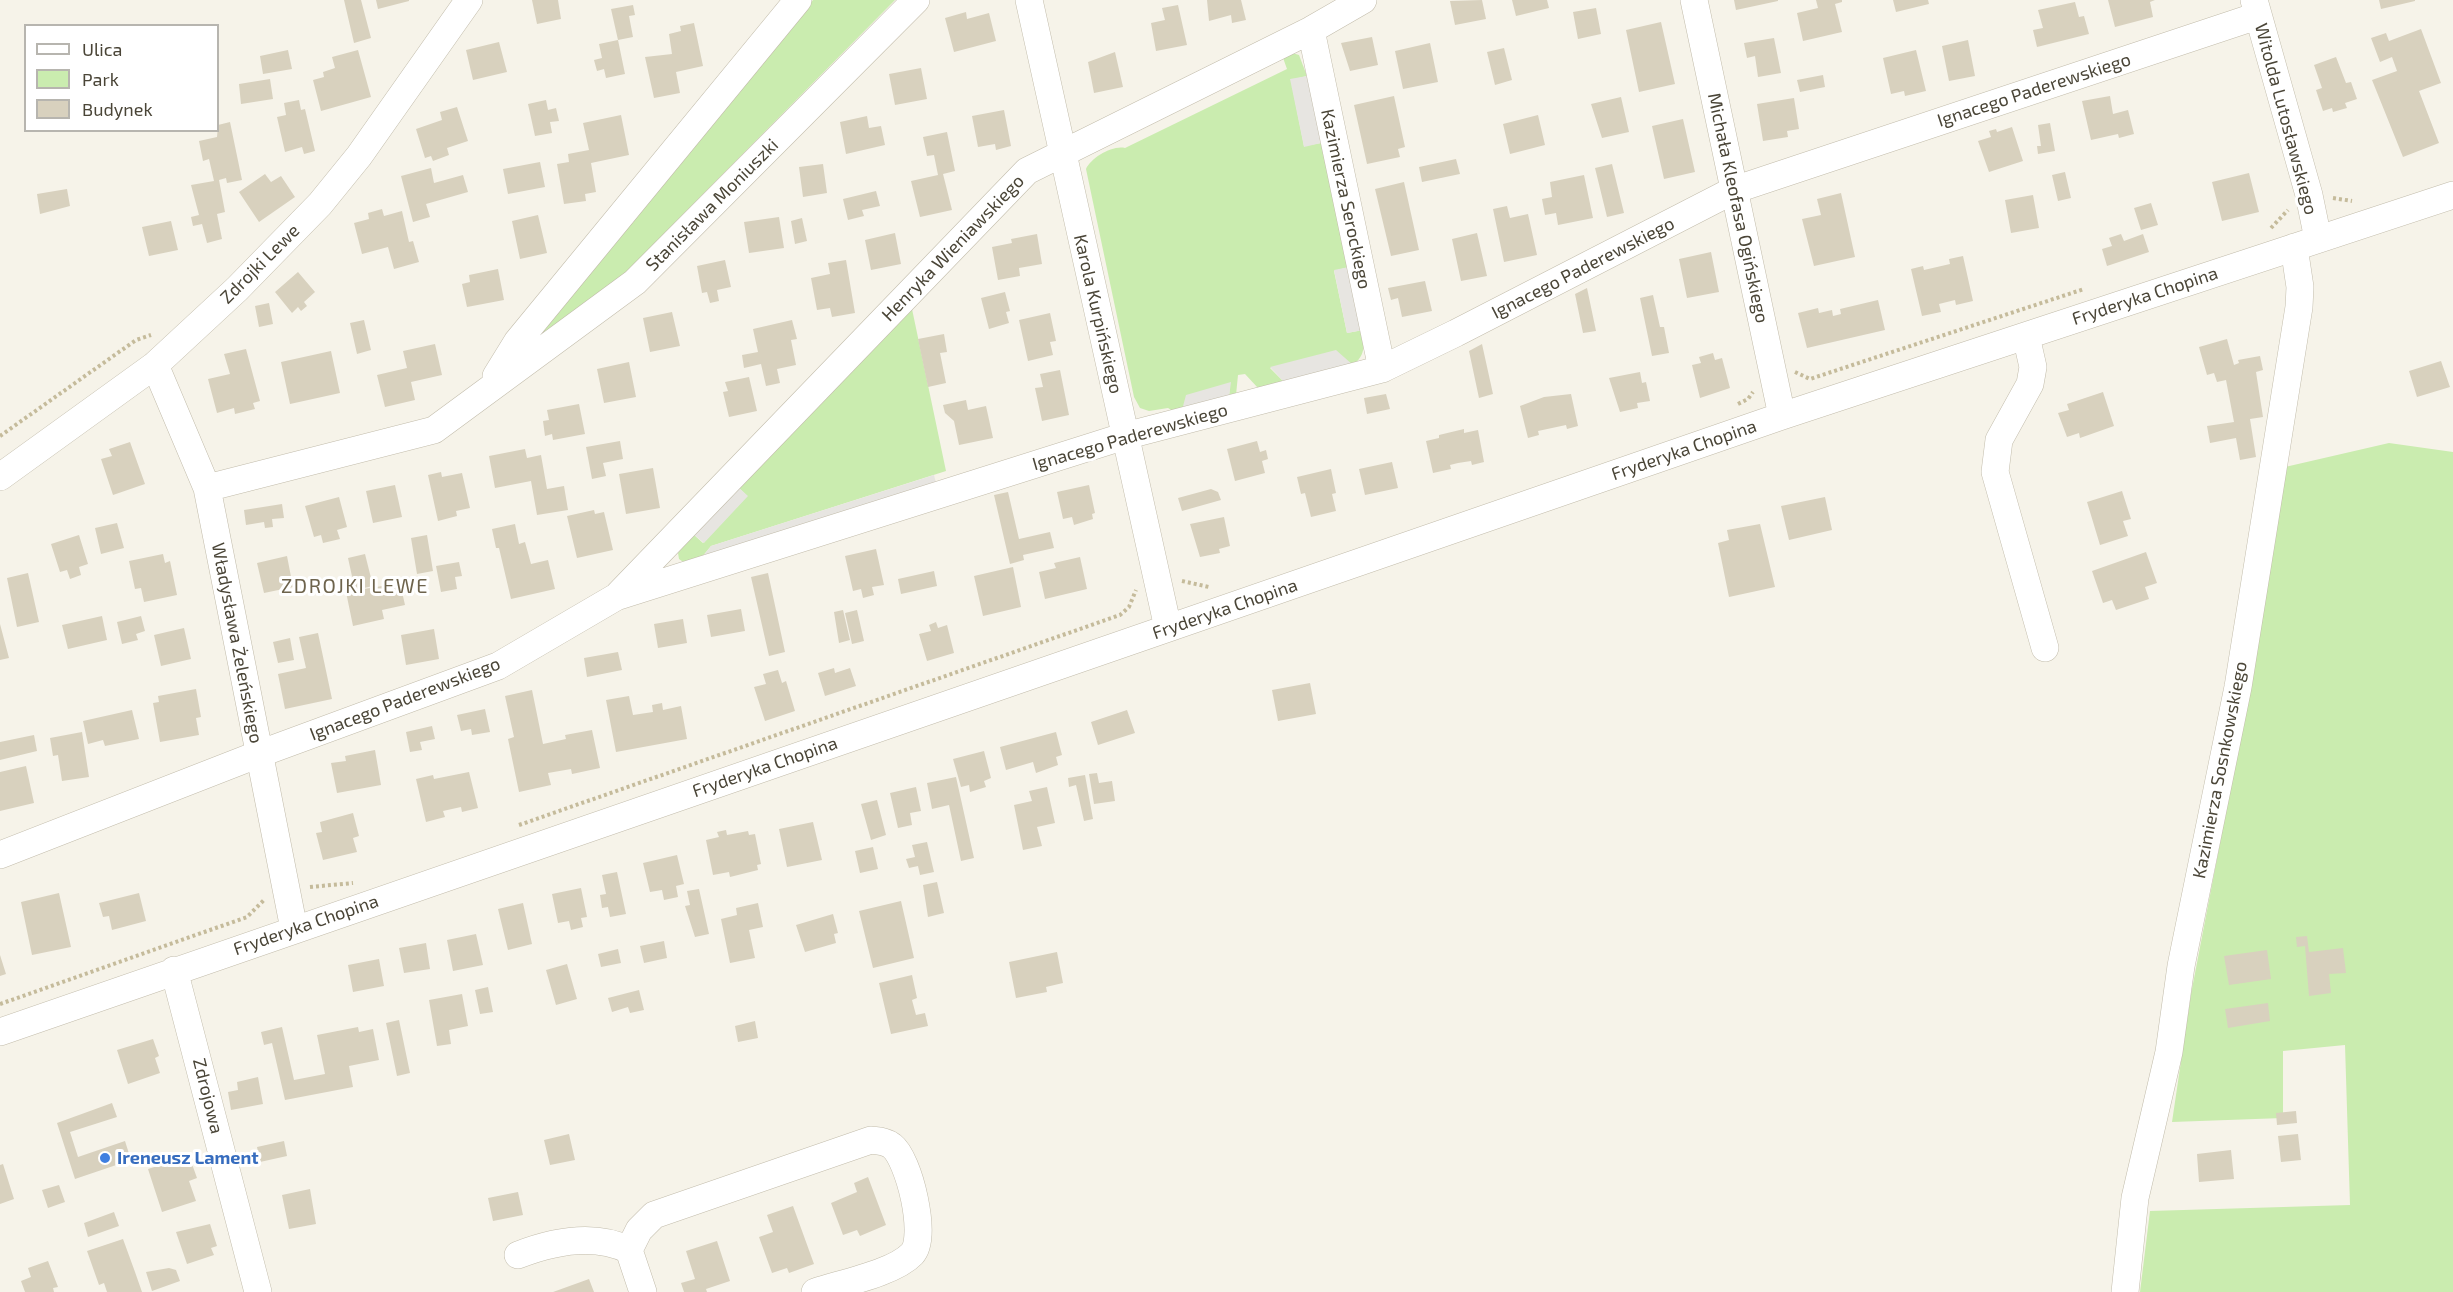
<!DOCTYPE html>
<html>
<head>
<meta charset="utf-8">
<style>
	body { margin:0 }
	#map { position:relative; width:2453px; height:1292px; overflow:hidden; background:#f6f3e9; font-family:"Exo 2",sans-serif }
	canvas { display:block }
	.legend { position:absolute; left:24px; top:24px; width:195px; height:108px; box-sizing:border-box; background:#fff; border:2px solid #b7b5af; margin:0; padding:8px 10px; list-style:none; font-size:18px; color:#4a4537 }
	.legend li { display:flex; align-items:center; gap:12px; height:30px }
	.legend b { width:30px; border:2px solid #b7b5af }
</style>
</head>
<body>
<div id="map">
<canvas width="2453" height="1292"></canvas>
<ul class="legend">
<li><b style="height:8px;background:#fff"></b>Ulica</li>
<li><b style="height:16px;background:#caecaf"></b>Park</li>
<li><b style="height:16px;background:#d8d1be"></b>Budynek</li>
</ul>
</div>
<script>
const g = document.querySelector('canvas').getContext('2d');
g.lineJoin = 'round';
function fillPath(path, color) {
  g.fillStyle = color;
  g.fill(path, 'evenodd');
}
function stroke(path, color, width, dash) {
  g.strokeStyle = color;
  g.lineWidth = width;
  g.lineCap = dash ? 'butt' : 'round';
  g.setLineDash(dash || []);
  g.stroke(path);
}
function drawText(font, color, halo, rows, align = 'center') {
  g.font = font + ' "Exo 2",sans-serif';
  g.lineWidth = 6;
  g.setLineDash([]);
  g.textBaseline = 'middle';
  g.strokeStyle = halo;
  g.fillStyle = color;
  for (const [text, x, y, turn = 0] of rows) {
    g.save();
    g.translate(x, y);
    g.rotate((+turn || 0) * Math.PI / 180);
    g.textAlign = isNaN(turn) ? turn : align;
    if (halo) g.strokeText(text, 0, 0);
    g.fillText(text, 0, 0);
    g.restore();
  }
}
const green = new Path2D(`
	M813,0h82l-273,276 -93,70z
	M1289,52l10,3 8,21 -16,4 13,66 17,-3 28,124 -15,4 13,62 16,-3c2,15 2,26 -10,35l-83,3 14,14 -26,6 -13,-14 -7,1 -2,20 -7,2 1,-14 -54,30 -8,-5 -19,3 -9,-3 -6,-11 -48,-228c5,-11 26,-24 39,-21l162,-79 -5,-14z
	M912,309l34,162 -235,75 -9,11 -16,7 -7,-5 -1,-6 15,-19 10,9 44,-47 -10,-10z
	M2389,443l64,9v840h-313l10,-81 200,-6 -5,-160 -62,6v67l-111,4 19,-128 64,-333 30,-194z`);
const parking = new Path2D(`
	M1307,76l14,67 -17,4 -14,-68z
	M1349,267l14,63 -16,3 -13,-63z
	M1336,350l17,15 -69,17 -14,-15z
	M1231,382l-2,15 -47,13 4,-15z
	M934,475l2,8 -234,74 9,-11z
	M737,486l11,10 -44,47 -11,-9z`);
const building = new Path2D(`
	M344,0h17l10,38 -17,5z
	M376,0h33v1l-31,8z
	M532,0h26l3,19 -24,5z
	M1207,0h34l5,20 -14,3 -1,-8 -22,6z
	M1482,0l4,19 -31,6 -5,-24z
	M1512,0h35l2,8 -33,8z
	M1734,0h44v1l-42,9z
	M1816,0h26v2l-7,2 7,28 -39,9 -6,-28 21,-5z
	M1893,0h35l1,4 -33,8z
	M2108,0h47l-5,2 3,15 -38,10z
	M2379,0h36v1l-34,8z
	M2075,2l4,15 5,-1 5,18 -52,13 -4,-17 10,-2 -5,-18z
	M633,5l2,10 -6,1 4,21 -15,3 -7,-31z
	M1178,5l9,40 -31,6 -5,-28 14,-3 -3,-12z
	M1596,8l5,26 -23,5 -5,-27z
	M966,12l1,7 22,-6 7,28 -42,11 -9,-34z
	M1661,22l14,62 -36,8 -13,-62z
	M694,23l9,43 -27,6 4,21 -26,5 -9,-41 27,-3 -3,-20 12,-3 -1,-5z
	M2421,29l20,54 -22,8 20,52 -36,14 -31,-77 25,-9 -5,-14 -12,5 -9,-24 15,-5 3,8z
	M1372,37l6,28 -28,6 -9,-28z
	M1774,38l7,35 -23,4 -3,-21 -8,2 -3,-15z
	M618,40l7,34 -19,4 -2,-9 -7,2 -3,-11 8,-2 -3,-14z
	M1968,40l7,36 -26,5 -7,-35z
	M499,42l8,30 -34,8 -7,-30z
	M1430,43l8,39 -35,7 -8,-38z
	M1504,48l8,32 -17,5 -8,-33z
	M288,50l4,19 -29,5 -3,-18z
	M358,50l13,47 -50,14 -8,-31 11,-3 -1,-5 12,-4 -3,-11z
	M1916,50l10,41 -21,5 -1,-5 -13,3 -8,-36z
	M1115,52l8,35 -29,6 -6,-31z
	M2336,57l10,26 5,-1 6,17 -12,4 2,5 -14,4 -1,-4 -9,3 -7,-21 6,-2 -8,-23z
	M921,68l6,31 -32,6 -6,-31z
	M1823,75l2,12 -25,5 -3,-12z
	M270,79l3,20 -32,5 -2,-20z
	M1394,96l11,51 -7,2 2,8 -33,7 -13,-59z
	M2110,96l3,18 15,-4 6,24 -15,4 -1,-4 -27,6 -9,-39z
	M1621,97l8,35 -27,6 -11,-34z
	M1794,98l5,31 -12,2 1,6 -25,4 -6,-37z
	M299,100l2,10 4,-1 10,42 -11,3 -2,-7 -17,5 -8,-35 9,-2 -2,-12z
	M546,100l2,10 8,-2 3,13 -9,1 2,11 -17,3 -7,-32z
	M457,107l11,34 -21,7 2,7 -16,6 -2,-5 -6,2 -9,-29 26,-9 -2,-8z
	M1004,110l7,36 -15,4 -1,-6 -17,3 -6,-31z
	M621,115l8,40 -38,8 5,29 -11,2 1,7 -22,3 -7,-40 12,-2 -1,-8 21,-4 -6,-27z
	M1538,115l7,30 -35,9 -7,-30z
	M867,116l2,12 12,-2 4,19 -39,9 -6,-32z
	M1683,119l12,53 -31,7 -12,-53z
	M230,122l12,58 -15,3 -1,-5 -7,2 6,32 -8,2 5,25 -15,4 -5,-19 -9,2 -2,-9 8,-2 -8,-30 23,-4 -5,-22 -6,2 -4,-20 18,-4 1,-12z
	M2050,123l5,28 -17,3 -1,-8h4l-3,-21z
	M2012,127l11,34 -34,11 -11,-31 13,-4 -2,-6 7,-2 1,3z
	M947,132l8,39 -12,3 9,36 -32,7 -9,-36 27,-6 -4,-20 -7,1 -4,-19z
	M1456,159l4,15 -38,8 -3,-15z
	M540,162l5,25 -37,7 -5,-25z
	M823,164l4,29 -24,4 -4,-30z
	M1612,164l12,49 -17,4 -12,-49z
	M431,168l3,15 29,-8 5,17 -42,12 4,13 -17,5 -12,-46z
	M2065,172l6,26 -13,3 -6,-26z
	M2249,173l10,39 -37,9 -10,-39z
	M265,174l6,8 10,-6 14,21 -36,25 -20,-30z
	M1584,175l9,43 -35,7 -2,-12 -11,2 -3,-16 10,-2 -2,-15z
	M1404,182l15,68 -28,6 -16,-67z
	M67,189l3,17 -30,8 -3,-20z
	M876,191l4,15 -18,4 2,6 -16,4 -5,-21z
	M1841,193l14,64 -41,9 -12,-47 19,-4 -4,-16z
	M2033,195l6,33 -28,5 -6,-33z
	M2151,203l7,22 -17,5 -7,-22z
	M1507,206l3,12 18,-4 9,41 -33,7 -11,-53z
	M382,209l2,7 18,-5 7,31 4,-1 6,21 -25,7 -6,-22 -26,7 -8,-31 15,-4 -1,-6z
	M538,215l9,38 -27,6 -8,-38z
	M779,217l5,31 -35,5 -5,-31z
	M802,218l5,23 -12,3 -4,-23z
	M171,221l7,29 -29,6 -7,-29z
	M895,233l6,31 -30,6 -6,-30z
	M1477,233l10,43 -26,5 -9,-42z
	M1037,234l5,30 -23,4 1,8 -22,4 -6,-33 20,-4 -1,-4z
	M2121,234l3,7 19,-7 6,18 -42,14 -5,-17 10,-3 -3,-8z
	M1711,252l8,40 -32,6 -8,-39z
	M1963,256l10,45 -17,4 -1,-5 -16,4 2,8 -19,4 -11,-47 12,-3 1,4 26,-6 -1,-5z
	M725,260l6,27 -14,3 2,11 -9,2 -3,-11 -5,1 -5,-27z
	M846,260l9,53 -23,4 -2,-9 -13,2 -6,-32 19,-4 -2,-11z
	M498,269l6,31 -37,7 -5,-23 8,-2 -1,-7z
	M298,272l17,20 -11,10 3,4 -6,5 -3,-4 -6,6 -17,-21z
	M1425,281l7,30 -30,6 -4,-19 -7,2 -3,-12z
	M1587,288l9,43 -13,2 -8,-39z
	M1005,292l5,19 -4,1 3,11 -20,6 -8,-31z
	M1653,295l7,32h4l5,26 -17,3 -12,-58z
	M1878,300l7,30 -78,18 -9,-35 20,-5 1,5 13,-3 1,6 8,-2 -1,-5z
	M269,303l4,21 -14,3 -4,-21z
	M672,312l8,34 -30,6 -7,-34z
	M1050,313l6,28 -6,1 3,13 -25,6 -9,-41z
	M364,320l7,30 -14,4 -7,-31z
	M792,320l5,19 -6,1 5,25 -19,4 3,14 -14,3 -5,-22 -17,4 -2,-13 16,-3 -5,-23z
	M944,334l3,18 -7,1 6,30 -18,4 -10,-48z
	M2227,339l7,26 5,-2 -1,-3 22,-4 3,14 -7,2 7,45 -13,2 6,38 -16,3 -4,-22 -26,5 -3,-17 27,-4 -8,-42 -9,2 -3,-9 -7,2 -8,-28z
	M435,344l7,31 -31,7 4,18 -30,7 -8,-32 30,-7 -4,-17z
	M1482,344l11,50 -14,4 -10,-47z
	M246,349l14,52 -7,2 2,6 -20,5 -1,-6 -17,5 -9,-34 22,-5 -6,-20z
	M331,351l9,42 -50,11 -9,-42z
	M1713,353l2,7 7,-2 8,30 -30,10 -8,-33 9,-2 -2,-6z
	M2441,361l9,26 -33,10 -8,-26z
	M629,362l7,35 -32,6 -7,-34z
	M1060,370l9,45 -27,6 -7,-33 8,-1 -3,-13z
	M1640,372l2,11 4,-1 4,19 -13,2 1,5 -18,4 -11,-34z
	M749,377l8,34 -28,6 -6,-25 5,-1 -3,-9z
	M2103,392l11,34 -34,12 -1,-5 -12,4 -9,-24 11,-3 -2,-6z
	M1386,394l4,15 -23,5 -3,-16z
	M1571,394l7,32 -11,3 -1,-4 -28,6 1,4 -11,3 -8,-32 24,-9z
	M966,400l2,10 18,-4 7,32 -34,7 -5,-24 -9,-8 -2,-8z
	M579,404l6,30 -32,6 -1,-6 -7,2 -2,-15 6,-1 -2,-10z
	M1464,429v4l14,-3 6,32 -12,3 -1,-4 -13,2 -8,2 1,4 -18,4 -7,-32 13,-3v-3z
	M620,441l3,18 -20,4 3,13 -14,3 -6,-32z
	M1257,441l3,11 6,-2 2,9 -6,2 3,12 -30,8 -8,-32z
	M130,442l15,42 -32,11 -12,-36 11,-3 -3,-7z
	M525,449l2,9 14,-3 6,34 17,-3 4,24 -31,5 -6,-34 -36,7 -6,-32z
	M1392,462l6,26 -33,7 -6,-26z
	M653,468l7,40 -34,6 -7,-40z
	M1331,469l5,24 -4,1 4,17 -25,6 -6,-24 -4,1 -4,-17z
	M441,472l1,5 20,-4 8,35 -14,3 1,5 -19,5 -10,-46z
	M395,485l7,32 -29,6 -7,-32z
	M1089,485l6,28 -3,1 1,5 -19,6 -2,-8 -9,2 -6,-27z
	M1211,489l7,3 3,8 -39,11 -4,-13z
	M2122,491l9,28 -8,2 5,15 -28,9 -13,-43z
	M1008,492l11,47 31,-7 4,16 -31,7 1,5 -14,4 -16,-69z
	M339,497l8,30 -10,3 3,9 -17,4 -2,-8 -7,2 -9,-31z
	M1825,497l7,33 -43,10 -8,-34z
	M282,504l2,14 -12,1 1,8 -8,1 -1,-6 -18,3 -2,-15z
	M594,510l1,4 9,-2 9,38 -36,8 -10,-42z
	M1224,517l6,29 -11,3 1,4 -20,4 -10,-33z
	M117,523l7,25 -23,6 -6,-26z
	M515,524l4,20 6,-2 6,22 17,-4 7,29 -44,10 -12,-51h-3l-4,-19z
	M1760,524l15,63 -46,10 -11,-54 11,-3 -2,-10z
	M79,535l9,29 -9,3 2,8 -11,4 -3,-9 -7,2 -9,-28z
	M427,535l6,36 -16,3 -6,-36z
	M876,549l8,36 -12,2 2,8 -11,3 -2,-9 -8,2 -8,-35z
	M2146,552l11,31 -12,4 4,12 -33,11 -4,-10 -9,3 -11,-32z
	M163,554l2,9 5,-2 7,34 -33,7 -3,-14 -6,1 -6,-28z
	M365,554l8,32 -18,4 -7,-32z
	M287,556l6,31 -29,6 -7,-30z
	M1080,557l7,32 -42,10 -6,-27 17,-4 -2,-5z
	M459,562l3,14 -7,1 2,12 -16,3 -5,-26z
	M1013,567l8,40 -38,9 -9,-40z
	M934,571l3,15 -36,8 -3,-15z
	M28,573l11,49 -22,5 -10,-49z
	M768,573l17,79 -16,4 -18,-79z
	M400,583l5,22 -23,5 2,9 -31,7 -7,-34z
	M741,609l4,22 -34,6 -4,-22z
	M843,610l7,30 -11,3 -5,-31z
	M857,610l7,31 -12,3 -7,-31z
	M102,616l5,24 -39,9 -6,-24z
	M141,616l4,15 -9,3 2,6 -16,4 -5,-22z
	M683,619l4,24 -29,5 -4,-24z
	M936,622l2,6 9,-3 7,28 -27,8 -8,-27 12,-3 -2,-6z
	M0,624l9,34 -9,2z
	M184,628l7,31 -30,7 -7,-31z
	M434,629l5,30 -33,6 -5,-30z
	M318,633l14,66 -47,10 -7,-35 28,-6 -7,-31z
	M290,638l4,22 -16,3 -5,-21z
	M618,652l4,18 -35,7 -3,-19z
	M834,668l1,5 15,-5 6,18 -31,10 -7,-23z
	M778,670l4,13 4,-2 9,30 -30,10 -11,-34 12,-3 -3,-10z
	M1310,683l6,31 -38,7 -6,-31z
	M196,689l5,28 -5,1 3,17 -39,7 -7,-39 6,-1 -1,-6z
	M532,690l11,54 23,-5 -1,-4 27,-5 8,38 -28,6 -1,-5 -23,4 3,12 -32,7 -11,-53 6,-2 -9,-41z
	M629,696l4,19 20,-3 -1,-7 10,-2 1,7 18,-4 6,33 -71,13 -10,-52z
	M485,709l5,23 -18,3 -1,-6 -10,2 -4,-16z
	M132,710l7,29 -34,7 -2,-6 -15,4 -5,-23z
	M1127,710l8,23 -37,12 -7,-23z
	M432,726l3,13 -15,3 2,8 -12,2 -4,-20z
	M82,732l7,45 -27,4 -4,-26 -5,1 -3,-18z
	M1056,732l6,23 -6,2 2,8 -22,8 -3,-11 -27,8 -6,-23z
	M34,735l3,16 -37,9v-18z
	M375,750l6,35 -44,8 -6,-30 15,-2 -1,-5z
	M984,751l7,27 -7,3 2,6 -16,5 -1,-7 -8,2 -8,-28z
	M26,766l8,37 -34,8v-39z
	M469,772l9,36 -16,4 -1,-5 -18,4 2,6 -19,5 -10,-43 17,-4 1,4z
	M1097,773l2,10 13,-2 3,20 -21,3 -5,-30z
	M1085,775l8,44 -9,2 -8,-36 -7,2 -1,-9z
	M956,777l18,81 -13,3 -12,-56 -17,4 -5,-26z
	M916,787l5,24 -11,2 2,12 -14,3 -8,-35z
	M1047,787l8,36 -18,4 5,19 -19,4 -9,-45 18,-4 -3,-10z
	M877,800l9,35 -15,5 -10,-36z
	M353,813l6,23 -6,2 4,14 -34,8 -7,-27 6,-1 -2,-10z
	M813,822l9,38 -35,7 -8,-38z
	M726,830l1,5 21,-4 1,4 6,-1 6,30 -4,1 1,5 -28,7 -1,-5 -16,3 -7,-35 13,-3 -2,-5z
	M927,842l7,30 -14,3 -2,-9 -9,2 -3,-9 9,-2 -3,-12z
	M873,847l5,22 -18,4 -5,-22z
	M677,855l7,29 -8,2 2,11 -14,3 -2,-10 -12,2 -7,-29z
	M617,872l9,42 -16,3 -2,-10 -6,1 -2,-13 6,-1 -4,-19z
	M937,882l7,31 -16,4 -5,-32z
	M581,888l6,29 -6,1 2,9 -12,3 -2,-9 -11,2 -6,-29z
	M699,889l10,45 -14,3 -10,-31 5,-1 -3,-14z
	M59,893l12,54 -39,8 -11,-53z
	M139,893l7,28 -34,9 -3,-14 -6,1 -4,-14z
	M901,901l13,57 -41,10 -14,-57z
	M523,903l9,41 -24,6 -10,-41z
	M758,903l5,24 -14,3 6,28 -25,5 -9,-44 16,-4 -1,-7z
	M833,914l5,19 -4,1 2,9 -31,9 -9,-27z
	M476,934l7,31 -30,6 -6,-31z
	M2307,936l2,16 34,-4 3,25 -17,1 2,19 -22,3 -4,-50 -8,1 -1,-10z
	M664,941l3,17 -23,5 -4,-17z
	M426,943l4,26 -26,4 -5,-25z
	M618,949l3,14 -20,4 -3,-13z
	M2267,950l4,29 -42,6 -5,-29z
	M1057,952l6,31 -17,4 1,5 -31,6 -7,-36z
	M0,955l6,19 -6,2z
	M379,959l5,27 -31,6 -5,-27z
	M567,964l10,35 -21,6 -10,-35z
	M912,975l5,23 -5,2 4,15 9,-2 3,13 -37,8 -12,-51z
	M488,987l5,25 -13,2 -5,-24z
	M639,990l5,20 -14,3 -2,-6 -16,5 -4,-14z
	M462,994l6,32 -19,4 2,14 -14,2 -8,-46z
	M2268,1003l2,18 -42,7 -3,-19z
	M399,1020l11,53 -13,3 -11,-53z
	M755,1021l3,17 -20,4 -3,-16z
	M282,1027l12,53 31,-6 -8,-39 41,-8 1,5 14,-3 6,31 -30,6 4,21 -68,13 -13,-57 -8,2 -3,-13z
	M153,1039l6,17 -4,2 5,15 -32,11 -11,-34z
	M258,1077l5,27 -32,6 -3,-18 10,-2 -1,-8z
	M112,1103l5,14 -47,15 8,25 47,-16 6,19 -56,19 -18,-56z
	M2296,1111l1,12 -20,2 -1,-12z
	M569,1134l6,26 -25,5 -6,-25z
	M2298,1134l3,26 -20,2 -3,-26z
	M284,1141l3,15 -27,6 -3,-15z
	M2231,1150l3,29 -35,3 -2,-28z
	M182,1158l3,9 7,-3 5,14 -8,3 7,20 -34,11 -14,-43z
	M3,1164l11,35 -14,5v-39z
	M868,1177l18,48 -26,11 -3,-6 -14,5 -12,-32 26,-11 -3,-9z
	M59,1185l6,17 -17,6 -6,-18z
	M310,1189l6,35 -27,5 -7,-34z
	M518,1192l5,23 -30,6 -5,-23z
	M793,1206l21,58 -25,9 -2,-5 -15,5 -13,-36 14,-5 -6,-17z
	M114,1212l5,14 -31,11 -4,-14z
	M210,1224l7,22 -6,2 3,7 -27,9 -11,-32z
	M123,1239l12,33 7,20h-35l-3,-9 -5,2 -12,-34z
	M717,1241l13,40 -24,8 1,3h-23l-3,-9 14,-4 -9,-28z
	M48,1261l10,26 -5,1 1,4h-29l-4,-11 10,-4 -3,-9z
	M169,1268l7,2 4,11 -28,10 -6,-19z
	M589,1279l5,13h-41z`);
const path = new Path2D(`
	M2333,198l19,3
	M2271,228l17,-18
	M1795,372l15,7 274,-90
	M1738,404l10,-5 5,-7
	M0,436l136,-96 15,-5
	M1182,581l27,6
	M519,825l601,-210 9,-8 7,-17
	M310,887l43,-4
	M0,1004l247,-87 18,-18`);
const minor = new Path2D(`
	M1029,0l139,628
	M1694,0l88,416
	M2254,0l55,195 9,44
	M1311,30l71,339
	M2026,336l7,31 -3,17 -31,56 -4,32 50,176
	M155,365l52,123 87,441
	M496,376l21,-34 281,-342
	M0,477l155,-112 82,-76 83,-85 39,-48 110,-156
	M207,488l227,-58 201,-148 281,-282
	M619,594l408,-423 284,-141 52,-30
	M0,855l259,-101 239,-88 118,-69 509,-161 257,-67 74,-36 278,-143 523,-174
	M174,970l84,322
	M0,1032l1782,-616 671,-221
	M518,1255c36,-14 76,-22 111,-5
	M643,1292l-14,-42 10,-20 15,-15 217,-75c7,1 15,1 21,6 17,13 36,91 20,108 -18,19 -70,29 -97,38
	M2125,1292l10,-94 34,-146 12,-86 57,-279 61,-380 1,-20 -6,-40`);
const markers = [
	[105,1158,6,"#3f7fe0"]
];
const streetNames = [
	["Ignacego Paderewskiego",2034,90,-18],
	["Witolda Lutosławskiego",2286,119,75],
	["Kazimierza Serockiego",1346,199,78],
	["Stanisława Moniuszki",712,205,-45],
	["Michała Kleofasa Ogińskiego",1738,208,78],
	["Henryka Wieniawskiego",953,248,-46],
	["Zdrojki Lewe",260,264,-45],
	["Ignacego Paderewskiego",1583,268,-27],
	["Fryderyka Chopina",2145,296,-18],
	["Karola Kurpińskiego",1098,314,77],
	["Ignacego Paderewskiego",1130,437,-16],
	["Fryderyka Chopina",1684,450,-19],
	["Fryderyka Chopina",1225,609,-19],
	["Władysława Żeleńskiego",237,643,79],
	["Ignacego Paderewskiego",405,699,-21],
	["Fryderyka Chopina",765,767,-19],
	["Kazimierza Sosnkowskiego",2220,770,-79],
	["Fryderyka Chopina",306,925,-19],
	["Zdrojowa",208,1096,76]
];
const shopNames = [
	["Ireneusz Lament",117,1158]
];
const neighbourhoodNames = [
	["ZDROJKI LEWE",355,586]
];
fillPath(green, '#caecaf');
fillPath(parking, '#e7e5e1');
fillPath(building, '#d8d1be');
stroke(minor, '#c2bcab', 28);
stroke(path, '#c5bb9b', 4, [3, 3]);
stroke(minor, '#fff', 27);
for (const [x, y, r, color] of markers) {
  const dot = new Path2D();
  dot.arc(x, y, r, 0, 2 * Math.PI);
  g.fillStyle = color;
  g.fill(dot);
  stroke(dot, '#fff', 2);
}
drawText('18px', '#4a4537', '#fff', streetNames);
drawText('bold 18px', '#366cbe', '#fff', shopNames, 'left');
g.letterSpacing = '1.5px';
drawText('20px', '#6e644d', '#fff', neighbourhoodNames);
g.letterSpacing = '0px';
</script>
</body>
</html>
